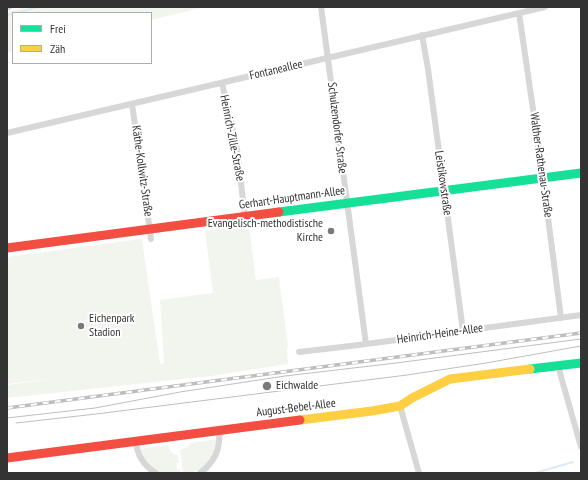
<!DOCTYPE html>
<html>
<head>
<meta charset="utf-8">
<style>
	body { margin:0 }
	#map { position:relative; width:588px; height:480px; overflow:hidden; background:#fff; font-family:"PT Sans Narrow",sans-serif }
	canvas { display:block }
	.frame { position:absolute; inset:0; border:8px solid #333; pointer-events:none }
	.legend { position:absolute; left:12px; top:12px; width:140px; height:52px; box-sizing:border-box; background:#fff; border:1px solid #adadad; margin:0; padding:5px 7px; list-style:none; font-size:12px; color:#333 }
	.legend li { display:flex; align-items:center; gap:8px; height:20px }
	.legend b { width:20px; border:1px solid #adadad }
</style>
</head>
<body>
<div id="map">
<canvas width="588" height="480"></canvas>
<div class="frame"></div>
<ul class="legend">
<li><b style="height:5px;background:#16e098"></b>Frei</li>
<li><b style="height:5px;background:#ffcf43"></b>Zäh</li>
</ul>
</div>
<script>
const g = document.querySelector('canvas').getContext('2d');
g.lineJoin = 'round';
function fillPath(path, color) {
  g.fillStyle = color;
  g.fill(path, 'evenodd');
}
function stroke(path, color, width, dash) {
  g.strokeStyle = color;
  g.lineWidth = width;
  g.lineCap = dash ? 'butt' : 'round';
  g.setLineDash(dash || []);
  g.stroke(path);
}
function drawText(font, color, halo, rows, align = 'center') {
  g.font = font + ' "PT Sans Narrow",sans-serif';
  g.lineWidth = 4;
  g.setLineDash([]);
  g.textBaseline = 'middle';
  g.strokeStyle = halo;
  g.fillStyle = color;
  for (const [text, x, y, turn = 0] of rows) {
    g.save();
    g.translate(x, y);
    g.rotate((+turn || 0) * Math.PI / 180);
    g.textAlign = isNaN(turn) ? turn : align;
    if (halo) g.strokeText(text, 0, 0);
    g.fillText(text, 0, 0);
    g.restore();
  }
}
const green = new Path2D(`
	M24,7h181l-54,13v-7h-138v38l-6,2v-41z
	M249,225l7,55 23,-3 9,69 -1,4 1,14 -77,12 -204,22v-13l50,-7 -50,6v-127l134,-18 1,1 18,124 4,-1 -4,-63 53,-7 -8,-62z
	M217,439c-5,20 -11,34 -34,34l-3,-23 6,-2 5,-5z
	M168,445c1,5 4,10 10,10l1,8h-3l1,7 3,-1v4c-5,0 -11,1 -16,0 -12,-2 -20,-13 -24,-24z`);
const stream = new Path2D(`
	M17,13l21,-6
	M7,15l6,-1
	M535,473l38,-11`);
const street = new Path2D(`
	M7,7h2
	M321,7l45,337
	M519,13l23,158 19,147
	M422,35l6,34 35,262
	M222,83l15,66 8,68
	M132,104l19,135
	M7,133l538,-126
	M299,352l60,-7 222,-30
	M559,366l1,7 21,74
	M400,406l19,67
	M136,441c1,14 8,25 20,32
	M200,473c14,-10 21,-25 19,-43`);
const fast = new Path2D(`
	M279,212l302,-39
	M530,369l51,-6`);
const slow = new Path2D(`
	M300,420l72,-9 28,-5 12,-8 38,-19 80,-10`);
const jam = new Path2D(`
	M7,248l272,-36
	M7,458l293,-38`);
const tram = new Path2D(`
	M7,418l88,-10 85,-16 105,-16 111,-13 185,-24
	M16,423l80,-9 311,-39 79,-12 95,-17`);
const rail = new Path2D(`
	M7,408l574,-75`);
const markers = [
	[331,231,4,"#7a7a7a"],
	[81,326,4,"#7a7a7a"],
	[267,386,5,"#7a7a7a"]
];
const streetNames = [
	["Fontaneallee",276,70,-13],
	["Schulzendorfer Straße",337,128,83],
	["Heinrich-Zille-Straße",232,138,79],
	["Walther-Rathenau-Straße",541,165,82],
	["Käthe-Kollwitz-Straße",142,171,82],
	["Leistikowstraße",443,183,82],
	["Gerhart-Hauptmann-Allee",292,198,-8],
	["Heinrich-Heine-Allee",440,334,-8],
	["August-Bebel-Allee",296,408,-7]
];
const poiNames = [
	["Evangelisch-methodistische",323,224,"right"],
	["Kirche",323,238,"right"],
	["Eichenpark",89,319],
	["Stadion",89,333],
	["Eichwalde",276,386]
];
fillPath(green, '#f1f5ed');
stroke(stream, '#ddebf3', 2);
stroke(street, '#d7d7d7', 6);
stroke(fast, '#16e098', 9);
stroke(slow, '#ffcf43', 9);
stroke(jam, '#f24e42', 9);
stroke(tram, '#bebebe', 1);
stroke(rail, '#bebebe', 3.5);
stroke(rail, '#fff', 2, [6]);
for (const [x, y, r, color] of markers) {
  const dot = new Path2D();
  dot.arc(x, y, r, 0, 2 * Math.PI);
  g.fillStyle = color;
  g.fill(dot);
  stroke(dot, '#fff', 1.5);
}
drawText('12px', '#333', '#fff', streetNames);
drawText('12px', '#333', '#fff', poiNames, 'left');
</script>
</body>
</html>
